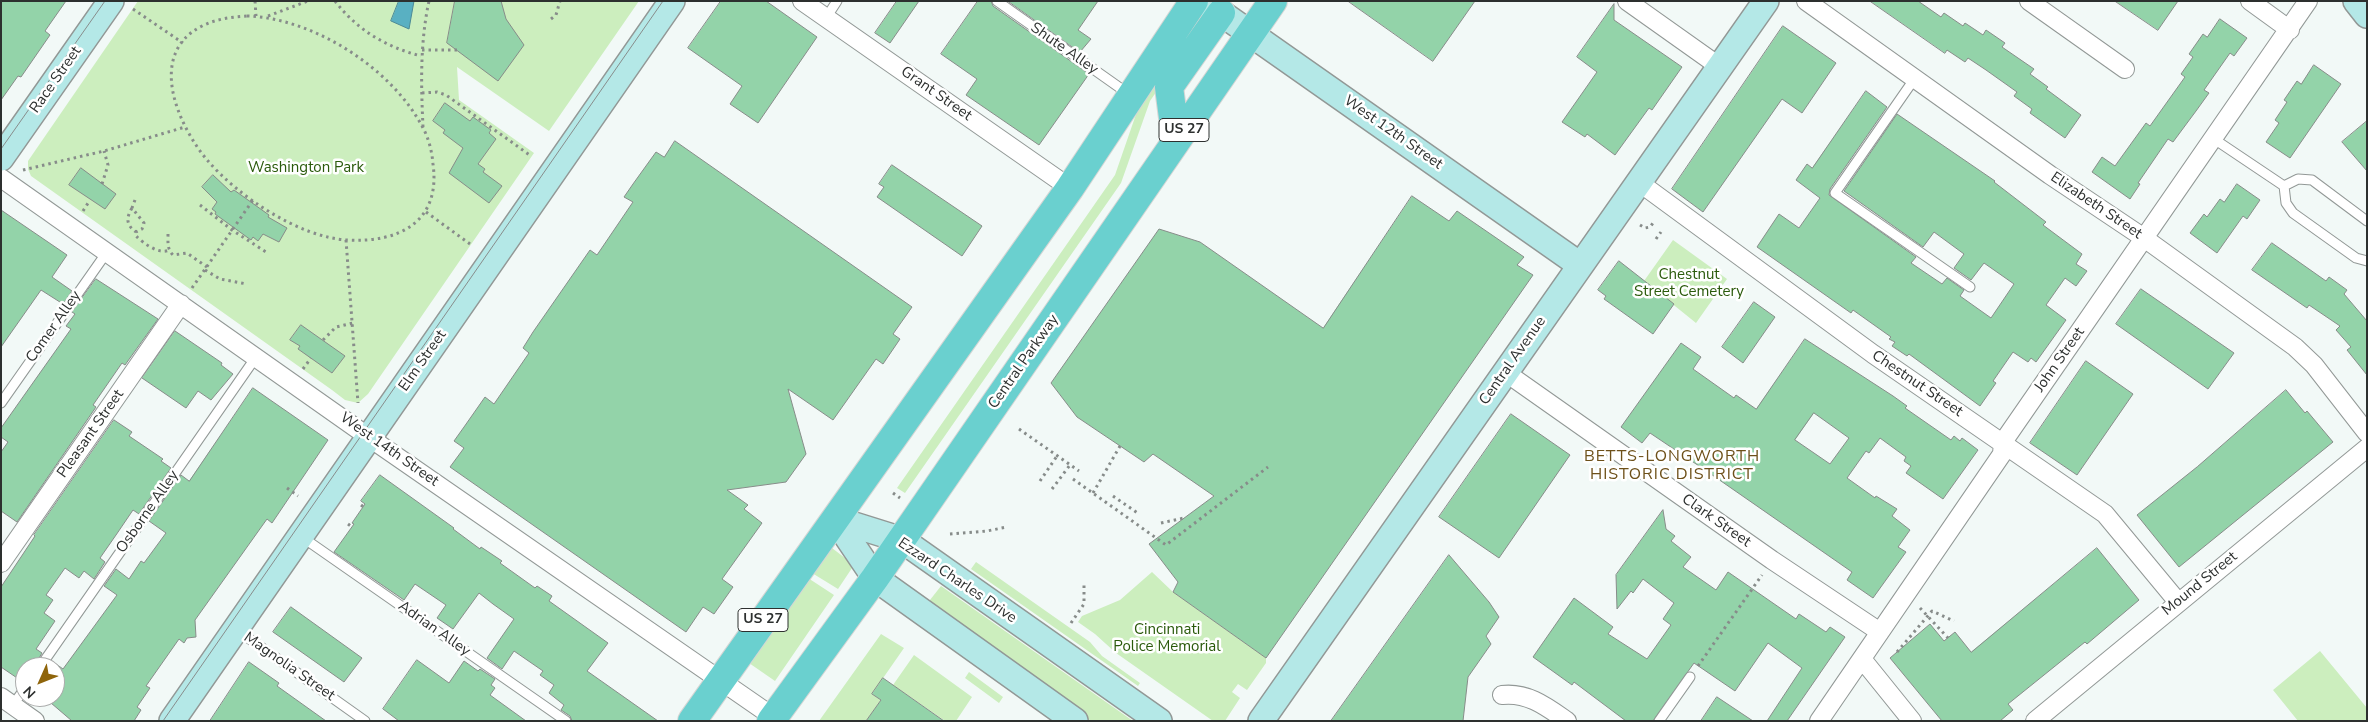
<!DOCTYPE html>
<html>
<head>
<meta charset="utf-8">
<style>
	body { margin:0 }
	#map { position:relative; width:2368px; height:722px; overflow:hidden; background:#f2f9f7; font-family:"Nunito Sans",sans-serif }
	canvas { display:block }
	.frame { position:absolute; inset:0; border:2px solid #2d302f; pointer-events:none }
	.north { position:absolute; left:15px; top:657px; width:50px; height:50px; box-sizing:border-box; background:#fff; border:1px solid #abacac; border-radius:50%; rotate:226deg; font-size:14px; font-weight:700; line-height:20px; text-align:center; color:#2d302f }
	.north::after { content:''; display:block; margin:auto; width:18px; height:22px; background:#8f650b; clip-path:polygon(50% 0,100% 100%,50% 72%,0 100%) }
</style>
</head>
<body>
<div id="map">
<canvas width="2368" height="722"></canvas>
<div class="frame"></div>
<div class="north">N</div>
</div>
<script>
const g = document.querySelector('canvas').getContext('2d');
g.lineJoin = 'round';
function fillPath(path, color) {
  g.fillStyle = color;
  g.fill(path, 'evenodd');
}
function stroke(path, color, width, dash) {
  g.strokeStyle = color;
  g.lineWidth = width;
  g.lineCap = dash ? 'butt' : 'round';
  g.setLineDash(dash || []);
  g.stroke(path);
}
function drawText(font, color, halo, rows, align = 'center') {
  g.font = font + ' "Nunito Sans",sans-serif';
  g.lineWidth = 5;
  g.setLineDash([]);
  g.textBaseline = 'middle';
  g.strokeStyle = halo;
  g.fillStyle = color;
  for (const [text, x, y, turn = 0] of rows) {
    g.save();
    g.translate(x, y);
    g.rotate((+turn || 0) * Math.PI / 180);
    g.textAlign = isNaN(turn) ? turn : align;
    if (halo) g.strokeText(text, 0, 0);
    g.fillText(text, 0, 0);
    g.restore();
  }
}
const green = new Path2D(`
	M138,1h501l-90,130 -92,-64 2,33 75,53 -166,241 -10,9 -13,-3 -13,-10 -301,-214 -3,-7v-8z
	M1191,28l6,4 -47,69 -29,82 -216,310 -8,-5 218,-313 27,-78z
	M1673,240l54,39 -31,44 -52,-42z
	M832,548l22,17 -16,24 -26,-16 16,-22z
	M976,562l114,80 12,14 38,27 -2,3 -167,-117z
	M1152,572l21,20 93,66v5l-19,27 -9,-6 -6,8 8,6 -15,23h-12l-97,-68 -21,-19 -17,-12 4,-6 38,-16z
	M808,578l26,17 -59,86 -26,-18z
	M941,586l192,135h-42l-165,-116z
	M881,634l23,14 -32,46 9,6 -15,21h-47z
	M2320,651l47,57v13h-69l-25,-31z
	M914,655l58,42 -16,24h-11l-52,-36z
	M969,672l34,25 -4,6 -34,-25z`);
const water = new Path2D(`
	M399,1h15l-5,28 -18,-8z`);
const building = new Path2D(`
	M1,1h65l-21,30 5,4 -29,42 -3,-1 -17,24z
	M455,1h46l5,18 18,26 -26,36 -51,-38z
	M721,1h45l51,36 -59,86 -28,-19 12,-18 -54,-38z
	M897,1h22l-29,42 -15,-10z
	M978,1h13l2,5 96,68 -50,71 -73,-50 11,-16 -36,-25z
	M1008,1h90l-20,29 13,9 -11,13z
	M1348,1h127l-42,60z
	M1870,1h48l23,16 3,-4 19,13 2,-3 18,12 3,-5 19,13 -3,4 32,22 -4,5 18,13 -2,2 35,26 -16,23 -35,-25 2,-4 -18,-13 3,-4 -31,-22 -18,-12 -3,4 -18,-12 -2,3z
	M2115,1h63l-20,29z
	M1614,4v16l68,47 -30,43 -3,-2 -34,47 -28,-21 -2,3 -23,-15 35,-50 -20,-15z
	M2220,19l27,19 -13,18 -4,-3 -26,37 5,3 -13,18 -23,31 -5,-3 -30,44 2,1 -10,15 -38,-27 10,-15 13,9 31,-43 4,3 35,-49 -4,-3 12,-17 -4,-3 14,-20 4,3z
	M1783,26l53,37 -34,50 -20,-14 -79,113 -31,-23z
	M2314,65l27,19 -51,74 -24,-16 13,-19 -4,-3 12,-18 -3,-2 13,-19 4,3z
	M1866,91l21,16 -57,82 -1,6 87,62 -5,6 31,21 5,-6 17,12 -4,6 31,22 23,-34 -30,-21 -13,17 -17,-12 10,-14 -30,-22 -11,15 -79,-56 53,-77 98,67 -1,1 52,40 -3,3 39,29 -6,10 11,7 -11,15 -11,-8 -19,27 20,15 -30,42 -5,-4 -3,4 -15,-10 -20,29 3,2 -16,23 -71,-52 -2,2 -15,-10 3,-4 -6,-3 2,-2 -38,-27 -2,3 -94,-66 22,-33 20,14 21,-30 -24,-18 11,-16 5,4z
	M445,103l25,18 3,-4 18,13 -2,3 7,6 -18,25 7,5 -2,3 19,14 -13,17 -40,-30 14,-25 -20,-15 2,-3 -12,-9z
	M2367,121v50l-25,-29z
	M675,141l237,166 -19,27 7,5 -17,25 -7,-5 -43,61 -45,-31 18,65 -20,28 -59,8 21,15 -4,4 18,14 -40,56 11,8 -19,27 -11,-7 -17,25 -236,-165 14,-19 -10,-7 10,-14 21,-30 9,7 35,-51 -6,-5 10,-16 57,-82 7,5 36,-53 -9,-5 9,-13 23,-32 8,5z
	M892,165l90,61 -20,30 -85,-59 7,-10 -5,-3z
	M81,168l35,26 -11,15 -36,-24z
	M213,175l18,17 3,-2 35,25 -1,2 19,11 -8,14 -16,-8 -5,7 -5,-4 -2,3 -36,-26 1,-2 -4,-3 5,-7 -15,-15z
	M2237,184l23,16 -13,19 -4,-3 -26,37 -27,-20 14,-19 3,3 13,-18 4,3z
	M1412,196l37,25 8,-10 67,46 -7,8 16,10 -267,383 -93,-66 5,-10 -29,-38 65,-48 -61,-42 -9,8 -67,-45 -26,-34 108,-154 41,13 123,86z
	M1,210l66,45 -15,22 20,14 -9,13 -22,-14 -40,57z
	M2272,243l54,38 3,-4 18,13 -3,4 23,27v54l-20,-25 4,-3 -15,-17 4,-4 -31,-21 -2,3 -55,-38z
	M1619,261l55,43 -21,30 -49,-35 2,-3 -8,-6z
	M96,279l62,40 -33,46 -3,-2 -29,42 3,2 -79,115 -16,-11v-59l7,-10 -7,-5v-9l70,-99 -5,-3 9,-12 -3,-2z
	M2141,289l93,64 -26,36 -92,-65z
	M1754,302l21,15 -32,46 -21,-16z
	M301,325l44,31 -13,17 -34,-24 2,-3 -10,-6z
	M175,331l47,32 -1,2 12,9 -22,26 -13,-9 -12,17 -44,-30z
	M1805,339l88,57 14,10 -2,2 46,32 3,-4 6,5 2,-3 16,12 -35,49 -37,-26 5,-7 -7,-5 2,-4 -26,-19 -11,15 -3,-2 -19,27 28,20 1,-2 21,13 -5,7 18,14 -12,17 8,5 -33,46 -26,-18 5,-8 -144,-100 -58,-39 -8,10 -21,-16 60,-84 20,14 -8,12 41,29 2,-3 20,14zM1814,413l35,25 -19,26 -35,-24z
	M2086,361l47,33 -56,81 -47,-32z
	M253,388l75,52 -56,83 -5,-4 -72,101 1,17 -9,1 -3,5 -5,-4 -33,47 4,2 -13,19 4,3 -7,11h-62l-28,-24h11v-30h-7l4,-6 11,8 54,-74 -13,-9 12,-17 13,10 12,-18 3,2 22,-30 -17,-12 32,-46 8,6z
	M2286,390l19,23 2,-2 26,31 -154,125 -42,-52 60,-48z
	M1511,414l59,41 -71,103 -60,-41z
	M114,420l18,12 -3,4 34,23 -2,2 10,7 -32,46 -6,-4 -17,25 -16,23 5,4 -11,17 -10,-8 -5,7 -14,-10 -19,27 7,5 -9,13 11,8 -19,28 6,4 -8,14h-9v15h-2l-22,-15v-80l34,-51 -1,-1z
	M380,475l74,53 -1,1 27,20 1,-2 21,14 -2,2 35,25 2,-2 15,10 -3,5 59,42 -21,28 71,50h-86l-2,-5 -9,-6 3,-5 -15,-12 5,-8 -14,-10 3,-4 -29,-20 -12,18 -15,-11 27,-39 -21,-15 -14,-11 -26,36 -16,-11 9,-13 -31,-21 -11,16 -70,-48 20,-28 -2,-1 13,-19 -4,-3z
	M1663,510l3,19 9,7 -4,5 20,16 -8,10 33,23 12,-18 68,47 3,-5 27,18 4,-5 15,10 -58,84h-20l35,-53 -34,-25 -33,48 -41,-28 -41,58h-27l-52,-39 -2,3 -39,-28 41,-59 39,29 -5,7 39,25 24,-34 -8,-6 11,-16 -31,-24 -10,14 -2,-2 -14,18 -1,-34z
	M2097,548l42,52 -52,44 -2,-2 -77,62 5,6 -13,11h-58l-52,-63 40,-34 14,17 11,-9 16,20z
	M1449,555l40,47 10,15 -13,19 5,8 -23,33 -5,44h-132z
	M291,607l71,51 -18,24 -71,-50z
	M417,660l32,23 15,-22 14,10 2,-2 15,10 -4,6 4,3 -5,7 36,26h-127l-16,-12z
	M249,662l30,21 -2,3 49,35h-116z
	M883,678l61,43h-78l15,-21 -9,-6z
	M1717,697l36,24h-52z`);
const path = new Path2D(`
	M255,1l1,15
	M335,1c22,29 51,46 86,55
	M133,9l50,34
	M247,16c66,2 145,52 176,112 6,11 9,24 10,36 8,58 -34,79 -86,76 -48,-3 -108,-43 -139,-79 -30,-35 -62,-107 -6,-135 14,-7 29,-9 45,-10z
	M268,16l40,-15
	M551,19l5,-4 4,-14
	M422,50h35
	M422,93l15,-1 9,3 85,61
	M423,127c-2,-43 -3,-84 6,-126
	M23,170l81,-19 81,-24
	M102,184l6,-19 -4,-14
	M135,200l-3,8 12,15 -2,6 -6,3v4c7,7 23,19 33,14
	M200,205l32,25 34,22
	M132,208c-6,10 -6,17 4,24
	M83,211l7,-11
	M426,212l44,32
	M1640,225l5,3 5,-1 3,-4
	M168,234c0,8 -1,15 5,21l14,-2 20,14
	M1656,239l5,-7
	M346,240l12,163
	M205,270l15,9 27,5
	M192,288l61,-88
	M323,340l13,-13 17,-4
	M303,369l8,-11
	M1019,429l60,42
	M1073,479l93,66 102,-78
	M1040,481l17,-25
	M287,488l11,8
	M1052,489l18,-24
	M893,493l7,5
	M1113,496l26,18
	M361,505l4,3
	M1161,523l23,-5
	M348,524l4,3
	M950,534l37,-3 20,-4
	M1920,608l28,30
	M1071,623l13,-19v-22
	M1897,652l35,-41 22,10
	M1698,666l64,-91`);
const lane = new Path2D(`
	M997,1l133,94
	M826,18l11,-17
	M1915,78l-80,115 135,94
	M2214,139l70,47
	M2284,186l2,17 7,10 63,45 11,3
	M2284,186l14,-7 14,1 55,41
	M1,403l106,-151
	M302,537l264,184
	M237,630l128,91
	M40,667l216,-310
	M13,705l12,-17
	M1659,721l31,-44`);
const street = new Path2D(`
	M802,1l268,187
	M1627,1l93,66
	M1806,1l244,174 94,63 151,109 19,18 53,68
	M2029,1l96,68
	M2250,1l40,29
	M1,178l369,260 409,283
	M1640,183l233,171 232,160 73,88
	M1505,372l267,188 108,72
	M1,563l180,-259
	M1862,659l50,62
	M1502,695c26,-3 45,12 65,26
	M1,697l34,24
	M1819,721l183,-267 1,-12 305,-441
	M2035,721l332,-273`);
const secondary = new Path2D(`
	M1204,1l376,264
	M2356,1l11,14
	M1,158l110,-157
	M835,519l67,21 257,181
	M835,519l40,59 200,143
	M172,721l500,-720
	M1261,721l505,-720`);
const primary = new Path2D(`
	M1176,141l-7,-54 52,-74
	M692,721l378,-533 124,-187
	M771,721l104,-143 398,-577`);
const tram = new Path2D(`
	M1,149l104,-148
	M163,721l500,-720`);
const pathBridge = new Path2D(`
	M1093,493l27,-47`);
const shields = [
	[1184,130,50],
	[763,620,50]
];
const shieldNames = [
	["US 27",1184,130],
	["US 27",763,620]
];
const streetNames = [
	["Shute Alley",1064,49,35],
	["Race Street",56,80,-55],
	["Grant Street",936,94,35],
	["West 12th Street",1393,133,35],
	["Elizabeth Street",2096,206,34],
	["Comer Alley",54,327,-55],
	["John Street",2060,360,-55],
	["Elm Street",423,361,-55],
	["Central Avenue",1513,361,-55],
	["Central Parkway",1024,362,-55],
	["Chestnut Street",1917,384,34],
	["Pleasant Street",91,434,-55],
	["West 14th Street",389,450,35],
	["Osborne Alley",148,512,-55],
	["Clark Street",1716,521,35],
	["Ezzard Charles Drive",957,581,34],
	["Mound Street",2200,584,-39],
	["Adrian Alley",434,629,35],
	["Magnolia Street",289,667,35]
];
const parkNames = [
	["Washington Park",306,168],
	["Chestnut",1689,275],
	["Street Cemetery",1689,292],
	["Cincinnati",1167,630],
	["Police Memorial",1167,647]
];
const neighbourhoodNames = [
	["BETTS-LONGWORTH",1672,457],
	["HISTORIC DISTRICT",1672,475]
];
fillPath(green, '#cceebe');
fillPath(water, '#59b0c2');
stroke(water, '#4c8a96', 1);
fillPath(building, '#93d3a9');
stroke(building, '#878c89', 1);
stroke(lane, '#929896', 11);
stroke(street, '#929896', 20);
stroke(secondary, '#929896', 28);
stroke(primary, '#d5d6d5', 30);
stroke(path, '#878c8a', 3, [2.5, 4]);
stroke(lane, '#fff', 9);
stroke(street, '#fff', 18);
stroke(secondary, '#b4e8e7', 25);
stroke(primary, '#6ad0cf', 28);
stroke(tram, '#888d8c', 1);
stroke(pathBridge, '#878c8a', 3, [2.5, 4]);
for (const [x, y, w] of shields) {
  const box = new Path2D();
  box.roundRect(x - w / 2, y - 11.5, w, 23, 4);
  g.fillStyle = '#fff';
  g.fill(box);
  stroke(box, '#2d302f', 1);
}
drawText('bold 14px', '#2d302f', null, shieldNames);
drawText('15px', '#2d302f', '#fff', streetNames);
drawText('15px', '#2a5a0b', '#fff', parkNames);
g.letterSpacing = '1px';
drawText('16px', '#6d5019', '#fff', neighbourhoodNames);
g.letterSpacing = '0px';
</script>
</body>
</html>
